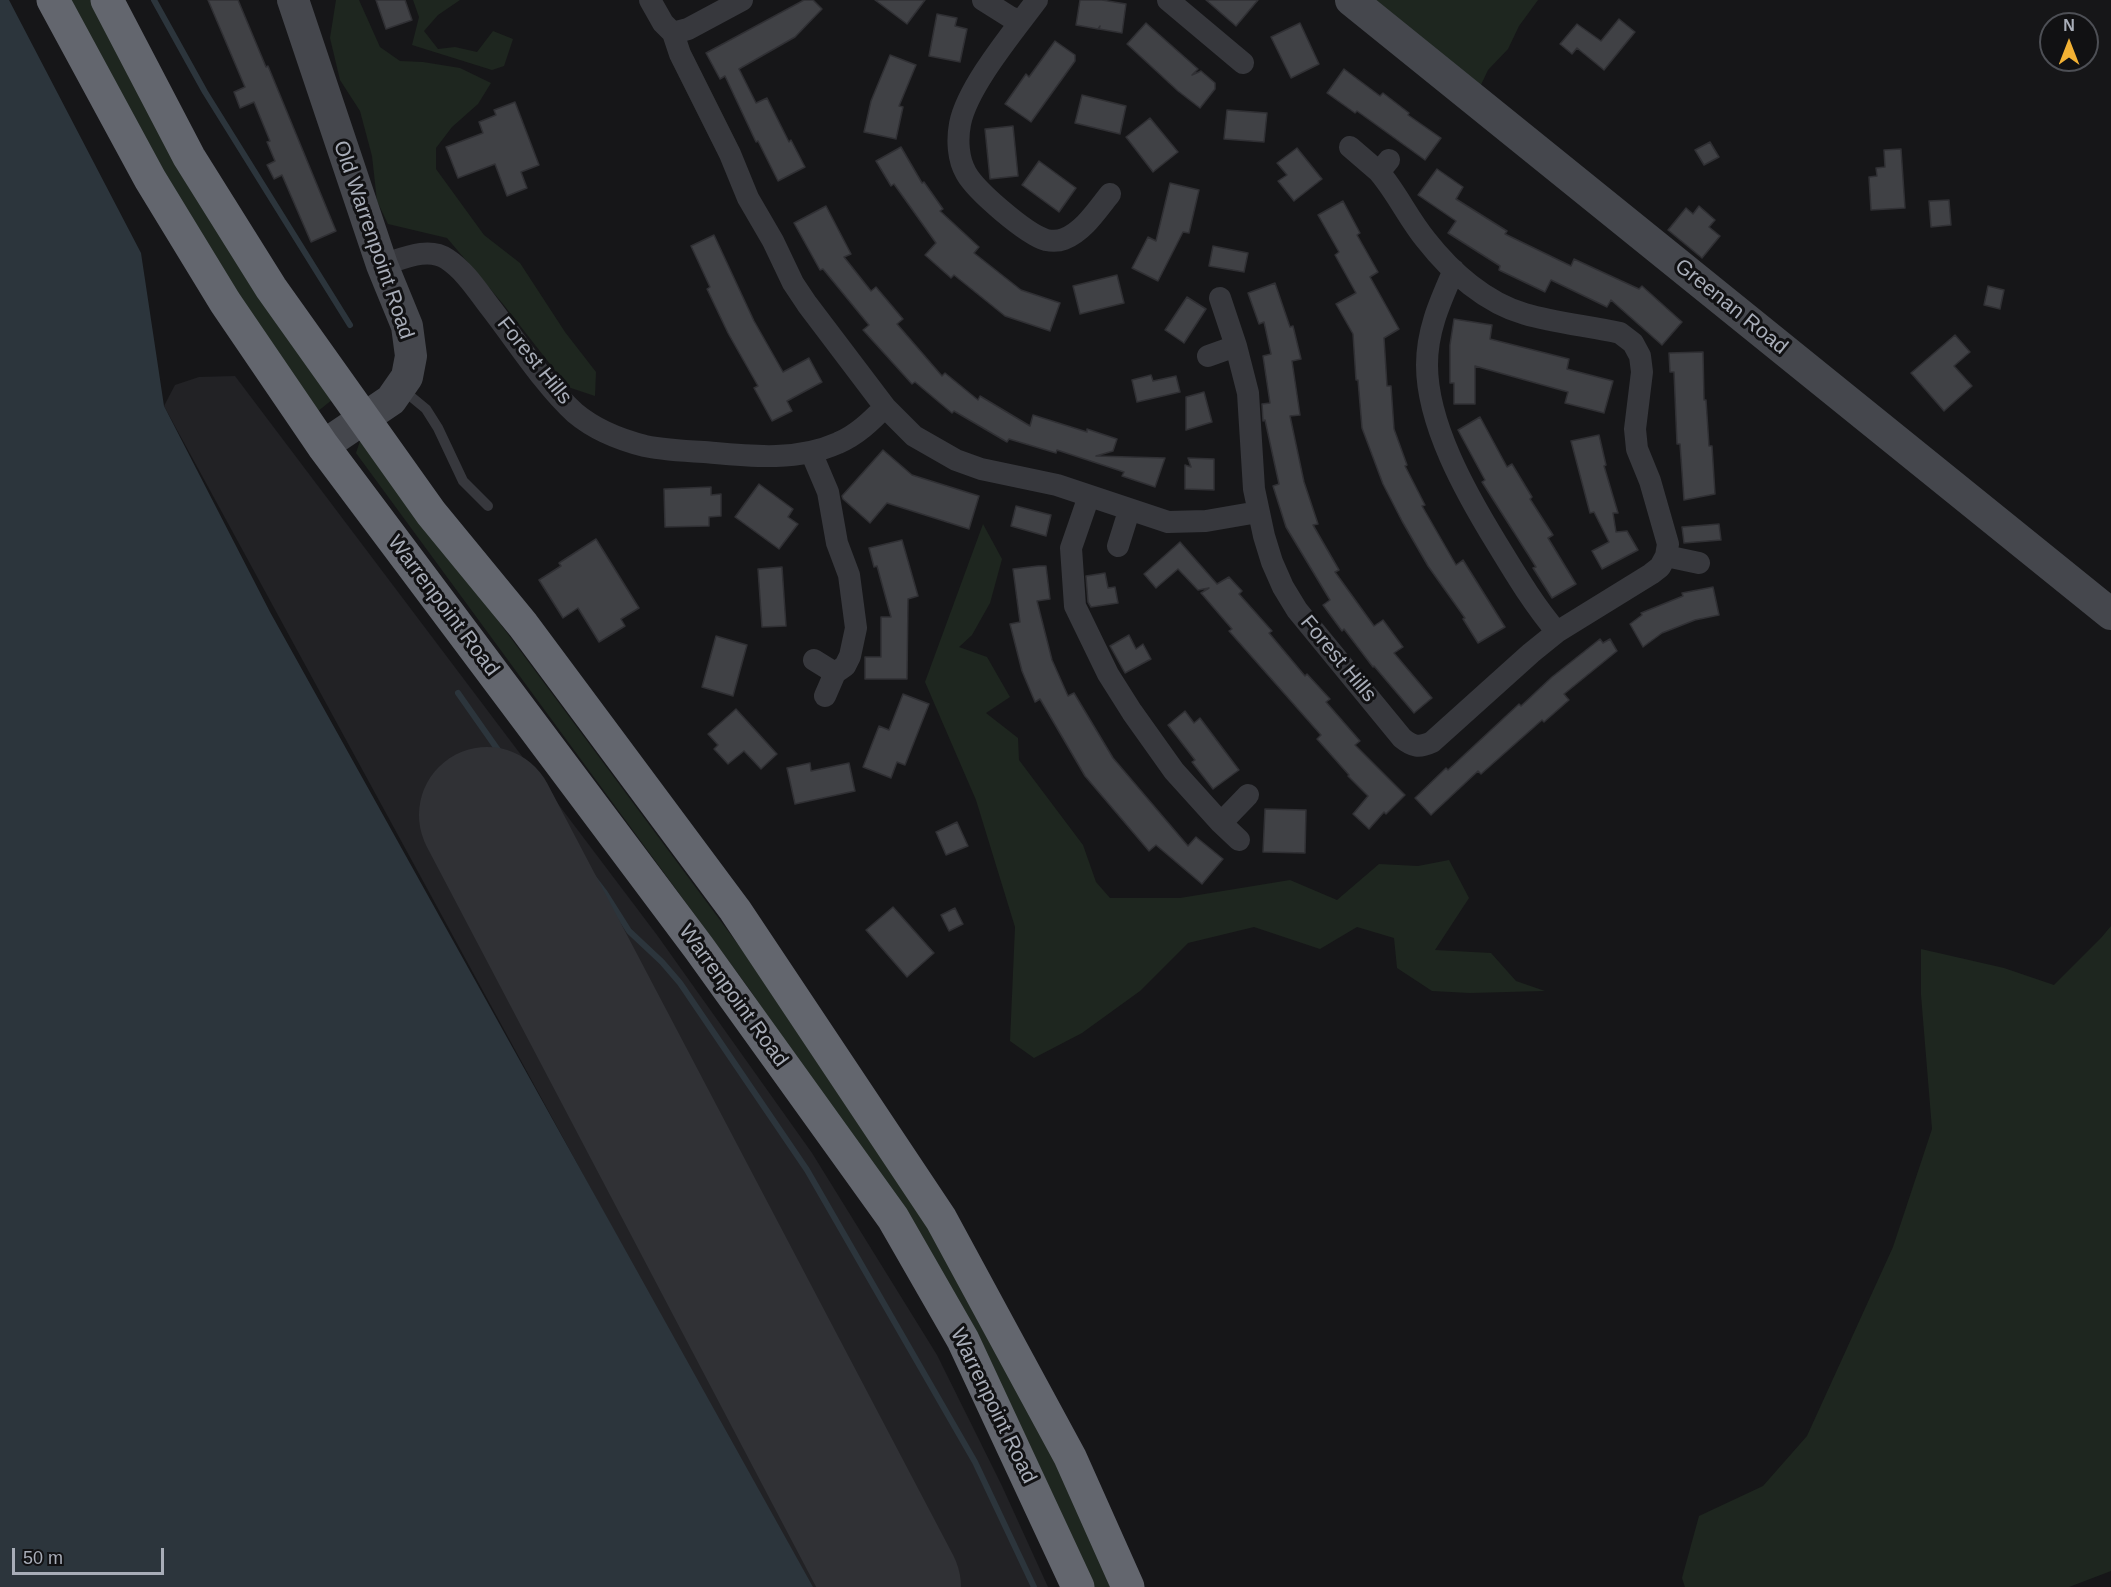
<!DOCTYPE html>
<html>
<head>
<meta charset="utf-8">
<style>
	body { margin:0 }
	#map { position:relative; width:2111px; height:1587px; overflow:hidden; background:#161618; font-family:Helvetica,sans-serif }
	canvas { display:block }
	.north { position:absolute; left:2039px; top:12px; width:60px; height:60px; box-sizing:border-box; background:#111113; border:2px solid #4d4f55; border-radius:50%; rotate:0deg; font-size:16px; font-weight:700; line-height:24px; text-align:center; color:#a8adb8 }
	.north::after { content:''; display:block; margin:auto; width:21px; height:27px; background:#f2b134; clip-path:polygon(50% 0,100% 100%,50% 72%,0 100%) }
	.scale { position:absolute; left:12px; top:1548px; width:152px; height:27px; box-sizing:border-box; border:3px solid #a8adb8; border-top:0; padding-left:8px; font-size:18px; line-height:21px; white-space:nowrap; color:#a8adb8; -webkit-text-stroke:4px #111113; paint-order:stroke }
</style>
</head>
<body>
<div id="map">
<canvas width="2111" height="1587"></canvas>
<div class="north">N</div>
<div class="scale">50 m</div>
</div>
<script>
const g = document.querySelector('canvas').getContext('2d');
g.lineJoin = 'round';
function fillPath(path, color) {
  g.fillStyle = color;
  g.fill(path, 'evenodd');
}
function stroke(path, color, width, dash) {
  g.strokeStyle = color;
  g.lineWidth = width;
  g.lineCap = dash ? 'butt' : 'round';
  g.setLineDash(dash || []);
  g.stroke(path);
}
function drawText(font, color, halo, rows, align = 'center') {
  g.font = font + ' Helvetica,sans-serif';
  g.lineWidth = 6;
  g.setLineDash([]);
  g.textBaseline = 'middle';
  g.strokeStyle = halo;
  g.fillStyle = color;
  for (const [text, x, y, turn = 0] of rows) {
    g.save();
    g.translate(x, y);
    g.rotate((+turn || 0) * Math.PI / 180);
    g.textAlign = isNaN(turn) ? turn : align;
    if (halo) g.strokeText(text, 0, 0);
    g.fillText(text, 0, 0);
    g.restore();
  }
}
const built = new Path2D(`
	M235,376l422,559 155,218 125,202 65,131 46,101h-240l-644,-1181 11,-21 24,-8z`);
const green = new Path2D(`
	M66,0h25l242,399 -16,13 -112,-164z
	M336,0h23l21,47 20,14 23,1 37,6 31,15 -13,21 -26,23 -16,21v21l48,66 36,28 45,69 31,40 -1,24 -27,-9 -65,-83 -56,-66 -59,-14 -11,-23 -5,-45 -12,-45 -20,-31 -10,-42z
	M413,0h47l-22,15 -14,16 14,18 17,-2 22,5 16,-21 20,8 -9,27 -12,4 -80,-25 7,-28z
	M1365,0h173l-19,26 -11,23 -20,21 -9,19z
	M360,441l93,119 390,526 134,216 119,242 18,43h-23l-141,-296 -200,-301 -394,-537z
	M983,524l19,35 -12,44 -18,32 -13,12 28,10 23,40 -24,16 32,25 1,22 64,85 13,37 14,16h70l110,-18 47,20 42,-36 39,2 31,-6 20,38 -34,52 56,3 25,28 29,10 -75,2 -38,-2 -35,-23 -3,-30 -37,-11 -37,22 -66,-22 -66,16 -48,48 -58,42 -48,25 -24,-17 5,-114 -39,-127 -51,-118z
	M2111,926v645l-42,16h-384l-3,-9 17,-62 64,-30 44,-50 86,-189 39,-118 -11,-134v-46l83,19 50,17 47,-47z`);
const water = new Path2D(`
	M0,0h9l132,253 23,153 106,206 543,975h-813z`);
const stream = new Path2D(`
	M154,0l51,92 145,233
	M458,693l66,94 81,106 24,38 33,31 18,21 127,187 168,292 59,125`);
const runway = new Path2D(`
	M487,815l406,772`);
const building = new Path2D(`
	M208,0h30l28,67 2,-1 68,165 -25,11 -29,-67 -8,4 -7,-14 8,-4 -8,-19 3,-1 -16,-39 -14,6 -6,-16 11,-5z
	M376,0h29l7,20 -26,9z
	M804,0h9l9,9 -27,28 -56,32 17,34 11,-5 22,44 2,-2 14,27 -27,14 -20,-40 -2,1 -31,-66 -5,3 -14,-26z
	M875,0h50l-18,24z
	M1080,0h22l24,4 -4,29 -23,-4 1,-3 -2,3 -22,-4z
	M1206,0h52l-22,26z
	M937,14l20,4 -2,8 12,3 -7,33 -31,-6z
	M1619,19l16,13 -31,38 -27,-22 -5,6 -12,-10 17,-20 24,17z
	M1146,23l52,46 -6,6 9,-4 14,12v6l-15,19 -22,-17 -51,-47z
	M1300,23l19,41 -28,14 -20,-41z
	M1055,41l20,14v6l-44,61 -26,-18 21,-30 3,3z
	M890,55l26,10 -17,41 4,1 -7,32 -32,-7 7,-31z
	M1344,69l36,27 3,-3 26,20 -1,2 33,23 -16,22 -68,-49 -2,2 -28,-20z
	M1082,95l44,11 -6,28 -45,-11z
	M515,102l24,63 -18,7 6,16 -20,8 -12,-32 -37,14 -12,-31 37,-14 -4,-11 17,-7 -2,-5z
	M1227,110l40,3 -3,29 -40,-3z
	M1150,118l28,34 -25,20 -27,-35z
	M1013,126l5,50 -28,3 -5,-50z
	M1710,142l9,15 -15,8 -9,-15z
	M901,147l21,36 2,-1 19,27 -3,2 39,36 -5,6 47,37 39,13 -10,28 -45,-15 -51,-41 -3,3 -26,-23 11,-12 -42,-59 -3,2 -15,-25z
	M1297,148l25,31 -28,22 -16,-20 9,-6 -10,-12z
	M1901,149l4,59 -34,2 -2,-33 8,-1 -1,-8 9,-1 -1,-17z
	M1039,161l37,27 -17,24 -37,-27z
	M1437,169l26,18 -7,12 51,32 -2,3 66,32 3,-7 65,30 3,-3 40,36 -20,23 -51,-45 -4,7 -56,-27 -6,12 -46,-22 1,-4 -52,-33 8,-12 -38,-26z
	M1170,183l29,7 -10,43 -6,-1 -25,49 -26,-13 16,-31 8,4z
	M1949,200l2,25 -20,2 -2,-26z
	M1343,201l17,32 -3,2 21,37 -8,5 29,52 -15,9 3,48h4l3,43 13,36 -2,1 20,39 -3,1 34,59 7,-5 42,67 -27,16 -15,-24 2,-1 -37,-52 -26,-45 -19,-37 -21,-56 -4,-48h-2l-3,-46 -17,-30 20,-11 -21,-38 4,-3 -21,-37z
	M826,206l25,48 -7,3 27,34 5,-4 27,32 -6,5 45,52 3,-3 33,27 2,-4 50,30 3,-11 54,17v-3l30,10 -4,12 -17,5 69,2 -10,29 -33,-11 2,-4 -67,-22 -1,3 -47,-14 -2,3 -53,-31 -2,2 -37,-31 -3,2 -49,-54 6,-5 -46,-56 -3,1 -26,-47z
	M1699,206l16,14 -6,7 11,9 -18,22 -34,-28 18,-22 7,6z
	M714,235l40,86 29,51 26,-14 13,24 -35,19 5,10 -20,10 -18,-33 4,-2 -30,-53 -21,-44 3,-2 -19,-41z
	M1213,246l35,7 -4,19 -35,-6z
	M1117,275l7,28 -44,11 -7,-28z
	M1275,283l15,44 3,-1 8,33 -9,2 8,54 -10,1 14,66 14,42 -5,1 26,45 -4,2 39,54 9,-6 20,27 -9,6 38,45 -18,15 -40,-47 -1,1 -29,-38 -2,2 -19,-26 7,-5 -44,-73 -13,-41 6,-2 -14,-64 -2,1 -1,-17 8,-1 -7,-47 8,-2 -7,-32 -5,2 -11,-31z
	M1988,286l16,4 -4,19 -16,-4z
	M1187,297l19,12 -22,34 -19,-13z
	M1454,319l38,6 -2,14 79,20 -2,10 46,12 -9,32 -39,-10 3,-11 -93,-26v38h-21v-21h-4v-38z
	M1955,335l15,17 -16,14 18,20 -28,25 -33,-38z
	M1703,352l1,48h2l3,46h3l3,48 -31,6 -4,-56h-3l-3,-72h-4l-1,-19z
	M1151,375l2,6 23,-5 4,16 -43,10 -5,-22z
	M1204,392l8,30 -26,8v-33z
	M1480,417l27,50 5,-3 20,33 -2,2 23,36 -5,3 28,46 -24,14 -19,-30 3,-1 -54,-85 3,-2 -27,-50z
	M1599,435l7,30 -2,1 14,47h-5l3,19 11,-1 11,19 -36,19 -10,-18 17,-9 -15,-30 -4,1 -19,-72z
	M883,450l29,25 67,21 -10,33 -82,-26 -17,20 -27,-24 -1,-3z
	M1188,458l26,1v31l-29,-1v-24l6,2z
	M759,484l34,25 -5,8 10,7 -19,25 -44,-32z
	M711,487v8l10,-1v22l-12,1v9l-44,1 -1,-38z
	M1016,506l35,9 -5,21 -35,-10z
	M1719,524l2,16 -37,3 -2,-16z
	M596,539l43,69 -18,11 4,7 -26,16 -21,-34 -15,10 -24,-38 22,-14 -2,-3z
	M902,540l16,56 -10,3 -1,80h-42v-22h16v-40h10l-14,-51 -3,1 -5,-19z
	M1180,542l37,42 12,-7 13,14 -3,3 33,37 -3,2 36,43 2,-2 23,25 -4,3 34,39 -5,4 50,50 -19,19 -2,-2 -15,17 -16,-15 15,-18 -20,-20 1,-1 -32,-36 4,-4 -92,-104 3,-2 -31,-36 8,-5 -11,2 -20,-21 -22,19 -12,-14z
	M1038,566h8l4,33 -13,2 15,59 16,36 6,-3 39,65 75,88 8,-9 27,22 -21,25 -46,-39 -7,6 -64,-75 -45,-77 -5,3 -13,-31 -12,-47 10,-2 -7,-53z
	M782,567l4,59 -24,1 -4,-58z
	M1105,573l3,15 7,-1 3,16 -27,4 -3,-5 -2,-26z
	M1713,587l6,28 -24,5 -33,13 -19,14 -13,-23 12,-9 -1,-2 42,-17 -1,-3z
	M1129,635l7,14 7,-5 8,15 -26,14 -15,-27z
	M716,636l31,9 -14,51 -31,-9z
	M1600,639l3,4 7,-4 7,12 -53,43 5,6 -25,22 -2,-2 -61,54 -3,-3 -47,44 -16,-17 31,-30 2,2 71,-66 2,2 31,-29z
	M903,694l26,10 -24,61 -8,-3 -6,16 -28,-11 16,-41 10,4z
	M736,709l41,45 -16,15 -17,-18 -16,13 -14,-15 4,-4 -10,-11z
	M1185,711l9,12 6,-5 39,52 -26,19 -21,-27 3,-2 -27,-35z
	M810,763l1,8 38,-8 6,28 -60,13 -8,-36z
	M1265,809l41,1 -1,43 -42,-1z
	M957,822l11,24 -22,9 -10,-23z
	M893,907l41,46 -27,24 -41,-47z
	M955,908l8,16 -14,7 -8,-16z`);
const lane = new Path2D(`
	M403,390l23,19 12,19 25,53 25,25`);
const street = new Path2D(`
	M650,0l13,23 10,10 15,-4 54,-29
	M983,0l27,17 11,4
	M1037,0c-23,31 -70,87 -77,124 -3,16 -2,35 6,49 10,18 60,61 80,67 5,1 13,1 18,-1 20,-8 33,-29 46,-45
	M1168,0l75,63
	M673,33l7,21 50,100 18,44 25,43 20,42 14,21 78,103 29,29 42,24 25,9 76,16 111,37 38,-1 52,-9
	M1350,147l29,25
	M1389,160l-10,12c18,21 29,46 47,68 25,32 60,63 99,74 31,9 64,12 95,19l13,10 7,13 2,16 -7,57 2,20 13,32 18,63 -2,12 -6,11 -9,7 -94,58
	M382,265c20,-6 46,-19 65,-6 18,12 30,31 43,48 25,32 55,79 85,106 19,16 46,27 70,33 19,4 39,5 59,6 44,4 92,10 134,-9 19,-8 33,-22 47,-36
	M1220,298l16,48 12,47 6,96 10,47 8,26 11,25 14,23 105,128c11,9 17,10 30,4l99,-89 26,-21c-24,-28 -42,-59 -61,-90 -30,-49 -69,-118 -69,-177 0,-35 13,-63 27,-95
	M1208,356l28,-10
	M811,452l17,40 9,51 12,32 7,53 -6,28 -5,10 -10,7 -10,23
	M1089,496l-18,52 4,58 33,68 24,38 42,59 47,52 18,17
	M1118,546l11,-35
	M1666,556l33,7
	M814,660l21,13
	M1221,823l27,-28`);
const secondary = new Path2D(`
	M293,0l89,265 25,61 4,30 -4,21 -16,23 -68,46
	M1351,0l760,614`);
const highway = new Path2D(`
	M53,0l97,179 75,123 98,144 376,502 194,270 70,122 115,247
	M107,0l82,157 82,131 160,225 92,112 212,285 206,309 129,238 58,130`);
const streetNames = [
	["Old Warrenpoint Road",373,240,71],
	["Greenan Road",1731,307,39],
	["Forest Hills",534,361,51],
	["Warrenpoint Road",443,606,53],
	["Forest Hills",1338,659,50],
	["Warrenpoint Road",733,996,54],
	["Warrenpoint Road",993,1406,64]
];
fillPath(built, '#222225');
fillPath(green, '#1e261f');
fillPath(water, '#2c353c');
stroke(stream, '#2c353c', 6);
stroke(runway, '#303135', 136);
fillPath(building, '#404145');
stroke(building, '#303034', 1.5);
stroke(lane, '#37383d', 10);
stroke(street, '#37383d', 22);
stroke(secondary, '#45474d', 32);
stroke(highway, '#63666e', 33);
drawText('21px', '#a8adb8', '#111113', streetNames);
</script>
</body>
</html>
